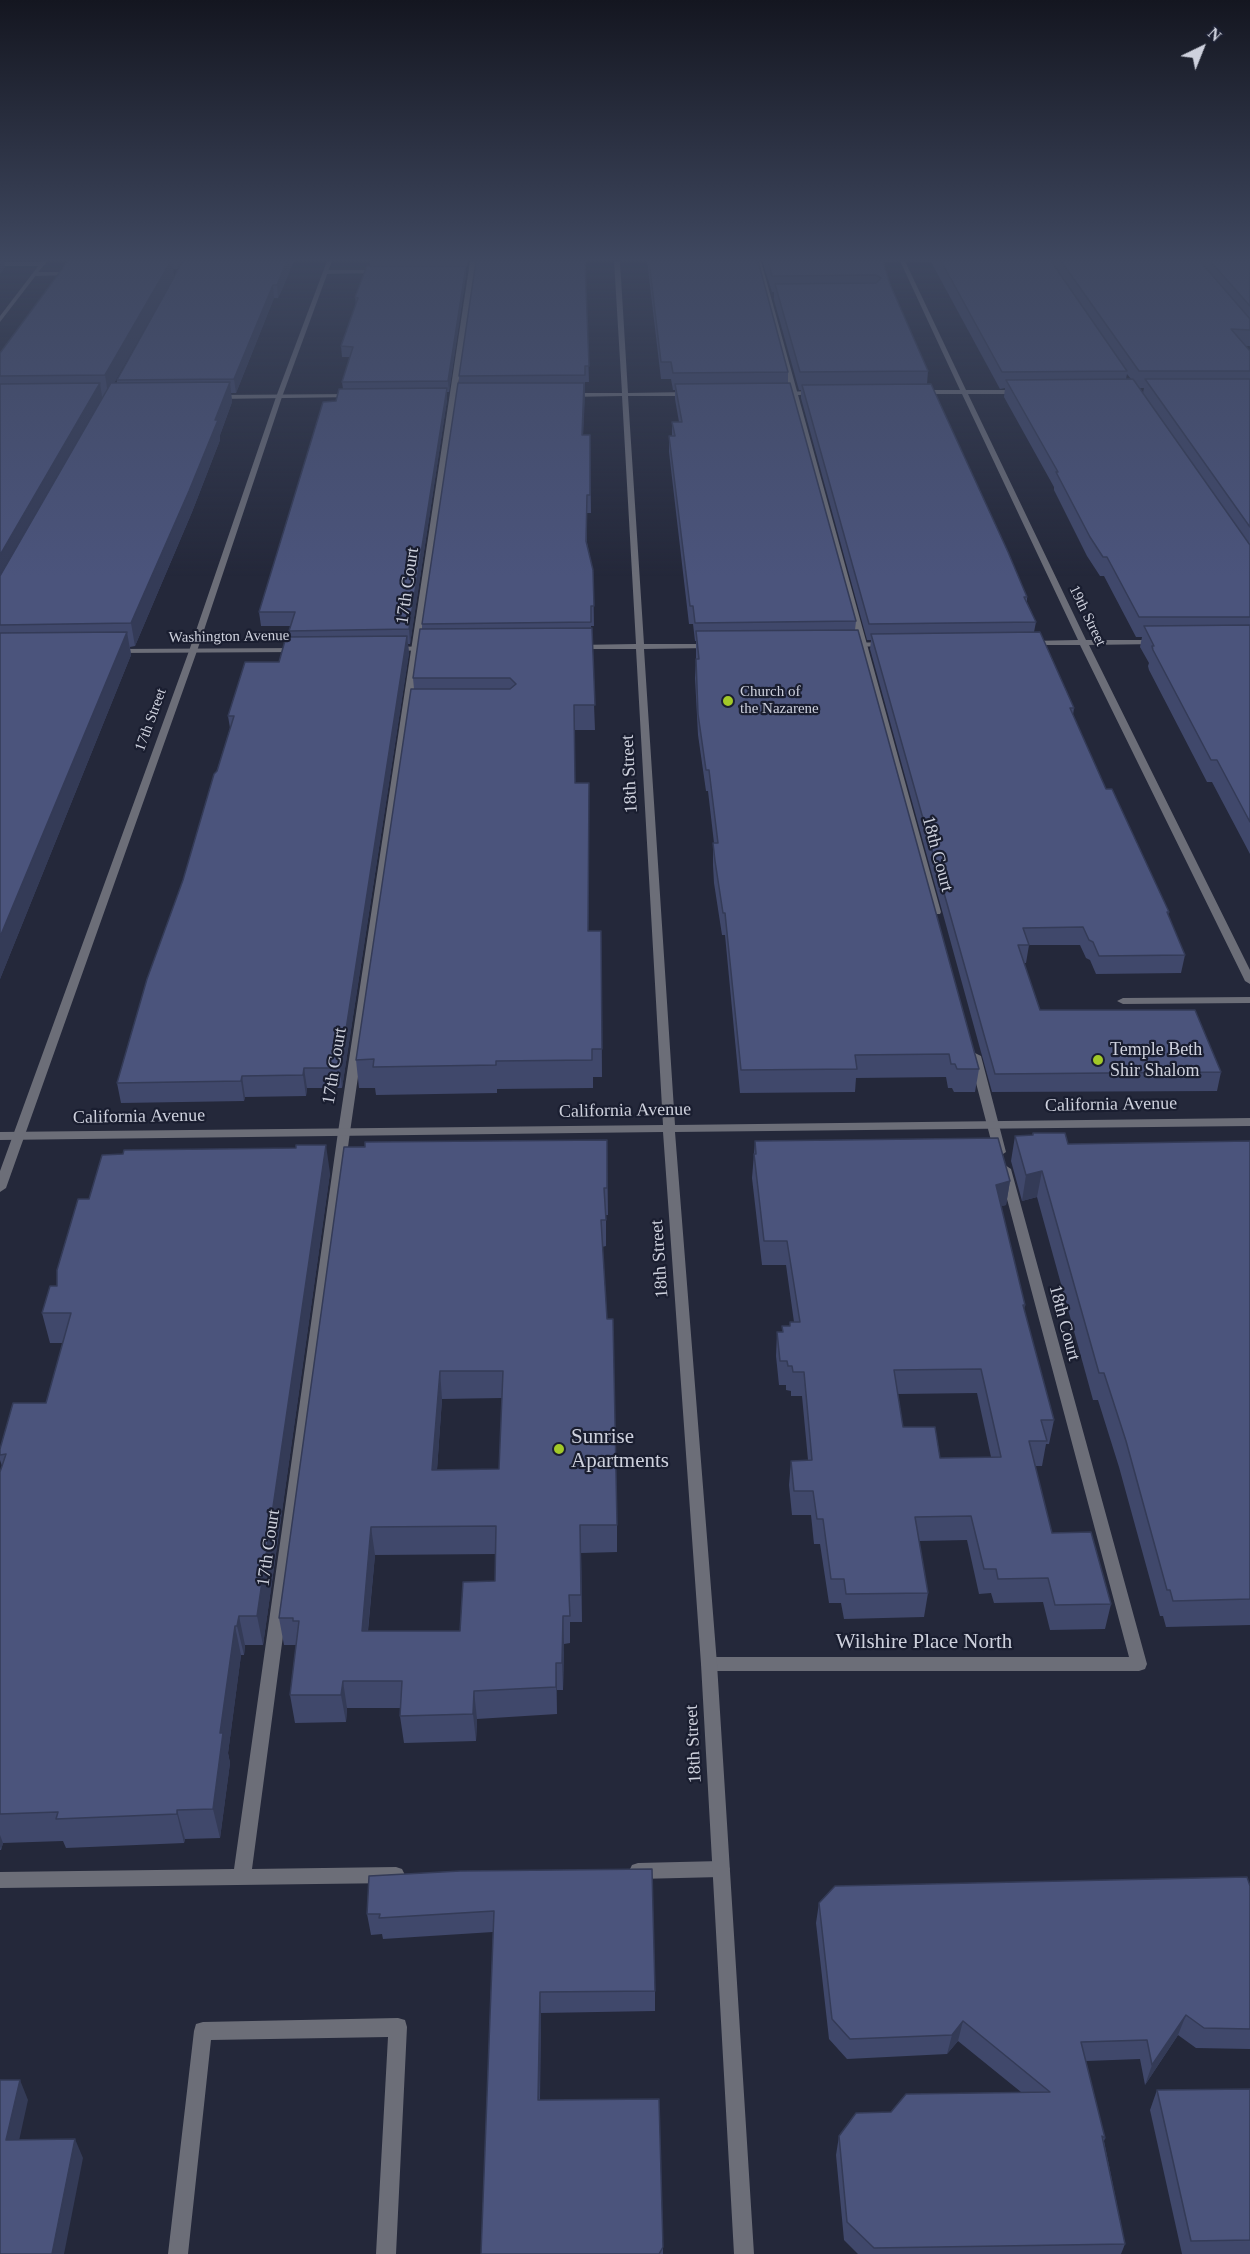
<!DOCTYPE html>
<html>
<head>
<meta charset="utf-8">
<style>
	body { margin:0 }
	#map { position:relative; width:1250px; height:2254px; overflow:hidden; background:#24283a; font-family:Georgia,serif }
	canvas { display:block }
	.north { position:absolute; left:1172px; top:18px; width:60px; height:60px; -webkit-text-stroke:4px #1a1e30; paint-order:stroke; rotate:43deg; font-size:16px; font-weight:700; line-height:24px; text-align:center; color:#ced1dd }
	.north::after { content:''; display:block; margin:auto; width:21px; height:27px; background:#ced1dd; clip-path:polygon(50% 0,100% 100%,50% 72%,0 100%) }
</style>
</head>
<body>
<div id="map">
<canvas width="1250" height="2254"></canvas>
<div class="north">N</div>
</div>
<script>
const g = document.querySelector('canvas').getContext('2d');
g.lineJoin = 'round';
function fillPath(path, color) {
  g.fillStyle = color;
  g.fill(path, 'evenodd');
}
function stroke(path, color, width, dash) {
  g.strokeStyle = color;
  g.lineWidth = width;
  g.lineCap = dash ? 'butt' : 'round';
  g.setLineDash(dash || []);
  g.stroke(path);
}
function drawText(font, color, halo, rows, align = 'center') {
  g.font = font + ' Georgia,serif';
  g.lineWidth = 4.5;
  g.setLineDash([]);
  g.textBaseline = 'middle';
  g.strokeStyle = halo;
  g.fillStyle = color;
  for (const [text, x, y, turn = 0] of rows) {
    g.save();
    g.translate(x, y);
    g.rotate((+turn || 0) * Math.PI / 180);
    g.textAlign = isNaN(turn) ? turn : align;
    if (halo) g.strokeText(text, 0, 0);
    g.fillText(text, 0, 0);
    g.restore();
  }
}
const service = new Path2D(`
	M470,261h6l-126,871 -98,737 144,-2 6,2 3,6 -3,6 -6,2 -396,5v-16l234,-3 104,-737z
	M755,261h6l180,651 -1,2h-8l-1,-2z
	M0,262h43l3,2 -3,2h-43z
	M379,270l2,3 -55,1 -3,-2 3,-2z
	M75,272l2,3 -41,1 -3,-2 3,-2z
	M1250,997v6l-127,1 -6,-3 6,-3z
	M975,1053l6,3 25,96 -6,4 -6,-4 -25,-96z
	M1005,1165l6,4 136,495 -2,5 -6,2h-430l-6,-2 -2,-5 2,-5 6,-2h420l-130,-488z
	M721,1861l6,2 3,6 -3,6 -6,2 -83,2 -6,-2 -3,-6 3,-6 6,-2z
	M398,2018l7,2 2,7 -11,227h-20l12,-217 -177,3 -23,214h-20l26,-223 2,-7 7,-2z`);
const minor = new Path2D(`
	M42,261h5l-47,61v-6z
	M614,261h6l8,132 61,-1 3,2 -3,2h-61l16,248h66l4,2 -4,2 -66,1 31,476 575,-7v8l-575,6 42,532 37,590h-20l-33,-590 -38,-532 -663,8v-8l663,-7 -27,-476h-59l-4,-2 4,-2 59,-1 -14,-248 -54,1 -3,-2 3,-2h54z
	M900,261h5l61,129h53l3,2 -3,2h-51l118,246h71l4,2 -4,2 -68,1 161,325v14l-5,-3 -165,-336h-50l-4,-2 4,-2 48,-1 -116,-246h-43l-3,-2 3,-2h41z
	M818,391l3,2 -1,1 -42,2 -3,-2 3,-2z
	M353,394l2,1v2l-138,2 -3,-2 3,-2z
	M887,642l4,2 -1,2 -43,1 -4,-2 4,-2z
	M434,646h3v4l-43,1 -4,-2 4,-2z
	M299,648l4,2 -1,2 -187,1 -4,-2 4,-2z`);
const tertiary = new Path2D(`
	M327,261h5l-50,136 -85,254 -191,537 -6,4v-21l189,-520 87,-254z`);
const wall = new Path2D(`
	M68,261h226l-13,31 -3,6h-4l-38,95h-5l1,9 -12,33v5l-28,72 -57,134 -5,1 1,8 -131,324v-626zM183,262l-9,15 -1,-8h5zM169,286l-52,94v3h-3z
	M370,261h98l-1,6h-1v8l-17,117h-2v8l-37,244h-2l1,9 -67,435h-35l-1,8 -61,1 -1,4 -123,2 -4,-20 66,-203 47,-152 -2,-12 51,-54 11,-25 -1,-6 2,-5h-30l-2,-14 77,-211 7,-12 -1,-7 8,-25h-8l-1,-11 15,-42 -1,-7 15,-31z
	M585,261l4,121h-4l-2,53h7l1,78h-4v30l6,27 1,56h-3l4,104h-20v53l14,26 -1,122h13l1,146h-9v11l-96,1v4l-121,2 -1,-7h-16l-3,-28 58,-371 -1,-11 9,-49v-5l37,-241v-7z
	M647,261h111l30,111v11l68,238 -1,9 124,439 -4,23h-21l-2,-4h-4l-2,-11 -90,1 -1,14 -115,1 -15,-158h-3l-8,-52 -1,-18v-22h1l-6,-52h-2l-8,-56 -3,-57 1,-19v-18h-1l-2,-17h-4l-20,-172v-16h3v-14h7l-4,-23v-9h-2l-2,-11h-10z
	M762,261h136l-15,1 7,22 38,87 -1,13 100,213v5l9,20 -2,10 40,76 -1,7 33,74 63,123 -1,3 17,40 -4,18 -85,1 -6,-14 -4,-2 -6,-13h-51l-3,18h-2l16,47 181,62 -4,19 -225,1 -122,-443 1,-9h-4l-66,-242v-8h-2l-25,-90v-8h-2z
	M907,261h343v85h-5l5,5v503l-38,-72h-5l-58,-112 -1,-4 1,-3 -9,-16 2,-10h-6l-32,-61h-4l-13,-20 -33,-66v-3l-50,-90 1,-9 -5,1 -69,-127zM1127,374l4,5h-5zM1139,388h5l-1,5z
	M1033,1133l35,11 182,-3v484l-84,2 -3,-11h-3l-41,-149 -21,-67h-5l-56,-203 -15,4 -11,-40 4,-25 17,-1z
	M607,1140l1,75h-2v31l-4,1 15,278v27l-36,1 1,69h-12v21l-6,1 -1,46h-6v24l-80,5 -1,22 -72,2 -4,-27 1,-8h-54l-1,14 -51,1 -5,-28 6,-50h-12l-5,-27 65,-471zM502,1398l-3,71 -62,1 5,-71zM496,1554l-1,27 -35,50h-92l7,-76z
	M755,1141l255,40 -4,24 -5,1 24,99 -1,4 30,111 -5,24h-3l-4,22h-7l17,67 59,71 -6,25 -55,1 -7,-28 -49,1 -3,-10 -12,1 -12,-54 -48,1 9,52 -4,24 -80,2 -3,-16h-12l-9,-59h-6l-3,-29h-19l-3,-30 2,-24 17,-1 -6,-64h-11v-5l-5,-1v-5h-7l-3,-29 1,-24h5v-6h8l4,-4 -8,-57h-24l-10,-87zM977,1393l14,64 -51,1 -37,-31 -5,-33z
	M330,1173l-67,472h-18l-1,10h-3l-13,98 2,10 -10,75 -35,1 -1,4 -118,5 -3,-7 -60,2 -2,7h-1v-378l2,-6 -2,-6v-11l46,-46 17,-60h-13l-8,-30 15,-27 32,-87z
	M460,1871l195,120v20l-114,2 -1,87 123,147v7h-182l12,-322 -110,7 -1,-5 -11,1 -4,-21z
	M1250,1886v163l-54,-1 -18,-13 -33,50 -5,-26 -54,2 19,77 -1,3 21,103 -4,10h-263l-14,-14 -8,-85 3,-19 52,-24 130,-20 -63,-51 -11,13 -100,5 -18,-20 -13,-116 3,-20z
	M1250,2089v165h-68l-32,-144 7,-20z`);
const shadedWall = new Path2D(`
	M0,261h4l1,7 -5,6z
	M171,261h1l2,16 -66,117 -3,-19z
	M177,261h6l-5,8z
	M287,261h7l-16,37 -1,-13z
	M466,266v9l-17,117 -1,-11z
	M273,285l1,13 -38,95 -2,-14z
	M230,382l2,20 -12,33v5l-28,72 -57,134 -4,-23z
	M100,383l3,20 -103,182v-30z
	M584,383l1,16 -3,54v-18z
	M447,388v12l-37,244 -1,-15z
	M127,632l4,23 -131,324v-42z
	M407,636l2,17 -67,435 -2,-20z
	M589,783v26l-1,149v-27z
	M304,1068l3,20 -1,8 -3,-21z
	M242,1076l3,21 -1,4 -3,-20z
	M326,1145l4,28 -67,472 -6,-29z
	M1042,1171l-5,26 -15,4 4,-26z
	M1010,1181l-4,24 -14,4 4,-24z
	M440,1371l2,28 -7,98 -3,-27z
	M371,1527l4,28 -10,104 -3,-28z
	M239,1616l6,29 -1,10 -7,-29z
	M563,1616l1,28 -1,46 -1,-27z
	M235,1626l6,29 -13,98 2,10 -10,75 -7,-29 7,-76z
	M556,1663l1,27v24l-1,-27z
	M343,1681l4,27 -1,14 -5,-27z
	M474,1691l3,28 -1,22 -3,-27z
	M177,1810l8,29 -1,4 -7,-29z
	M0,1835l3,8 -2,7 -1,-4z
	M540,1992l1,21 -2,107 -1,-20z
	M1186,2015l-8,20 -33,50 7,-20z
	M963,2021l-5,20 -11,13 5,-19z
	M20,2080l8,20 -13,59 -9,-19z
	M75,2139l8,19 -19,96h-12z`);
const building = new Path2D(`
	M68,261h103l-66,114 -105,1v-23z
	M183,261h104l-10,24h-4l-39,94 -117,1z
	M476,261h109l4,105h-4v9l-126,1z
	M649,261h109l30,111 -115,1 -2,-11h-10z
	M768,261h115l7,23 38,87 -128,1 -25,-88 101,-1 5,-5 -5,-3 -104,1z
	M941,261h110l76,110 -125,1z
	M1061,261h139l50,58v11l-19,-1 19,22v20h-111z
	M1210,261h40v45z
	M367,266h99l-18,115 -106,1 11,-35 -12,-1 17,-48 -3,-1z
	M1133,379l117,166v72h-111l-32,-60h-4l-13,-20 -34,-65h2l-52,-92z
	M1145,379h105v148z
	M230,382l-15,38h3l-29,71 -58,132 -131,2v-49l111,-193z
	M100,383l-100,172v-171z
	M458,383h126l-2,52h8v60h-3l-1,46 7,29 1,36h-3v16l-169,2z
	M790,383l66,238 -161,2 -2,-17h-3l-21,-170h6l-3,-14h10l-7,-38z
	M931,384l77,168 19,45h-3l12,25 -167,2 -67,-239z
	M447,388l-38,241 -120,2 6,-19h-36l64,-210 13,-1 3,-12z
	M1250,625v197l-33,-62h-6l-58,-110 -1,-4h2l-10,-20z
	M592,628l3,77h-21l1,78h14l-1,148h13l1,118h-10v11l-96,1v4l-123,2 1,-8 -18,1 55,-371h99l6,-5 -6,-6h-97l7,-49z
	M858,630l121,439h-22l-2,-5h-4l-2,-10 -94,1 2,14 -116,1 -16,-157h-2l-8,-52 -2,-18h5l-9,-73h-3l-8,-56 -2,-55h3l-3,-28z
	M127,632l-127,305v-304z
	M1040,632l34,76h-4l36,81h6l57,123h-2l18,43 -86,1 -6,-14 -4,-2 -6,-13 -60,1 6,17h-11l22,65h155l26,62 -226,2 -124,-440z
	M407,636l-67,432h-36l-1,7 -61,1 -1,5 -124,2 30,-104 36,-99 31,-106 3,-3 17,-55h-6l17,-54h34l7,-25z
	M1033,1133h32l3,11 182,-3v458l-77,2 -3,-11h-3l-41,-149 -22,-68h-5l-57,-202 -16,4 -11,-39 18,-1z
	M998,1138l12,43 -14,4 29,120h-2l31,115h-13l6,21h-18l23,92 39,-1 20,72 -56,1 -7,-27 -50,1 -2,-10h-12l-13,-53 -56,1 13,76 -82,1 -2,-15h-13l-8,-60h-6l-4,-28h-19l-3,-30 21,-1 -8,-88h-11l-1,-6h-4l-1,-5h-7l-3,-29h6l-1,-6h8v-4h10l-13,-81h-23l-10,-87h2l-1,-13zM981,1369l20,88 -61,1 -5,-31h-32l-9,-57z
	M607,1140v48h-3l2,32h-5l6,99h6l4,206h-37l1,70h-12l1,21h-7l-1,47h-6v24l-82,4 -1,23 -73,2 2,-35h-59l-2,14h-51l9,-74h-6v-3h-14l65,-471h21v-5zM440,1371h63l-4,98 -67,1zM496,1526l-1,55 -32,1 -3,49h-98l9,-104z
	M296,1145h30l-69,471h-18l-2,10h-2l-15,107h3l-10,76 -36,1v4l-121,5 2,-7 -58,2v-342l6,-18 -6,1v-6l13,-46h33l25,-90h-29l8,-27h7v-16l21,-71h11l13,-44 21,-1 1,-4 172,-2z
	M652,1869l3,122 -115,1 -2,108 121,-1 4,148 -4,7h-178l13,-343 -115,7 1,-4h-13l2,-38 91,-5z
	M1247,1877l3,9v143l-46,-1 -18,-13 -34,50 -5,-25 -66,2 24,96 -3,-2 23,108 -251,4 -27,-26 -8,-86 17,-23 35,-1 15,-18 144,-2 -87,-71 -11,14 -102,4 -18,-20 -13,-116 16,-17z
	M0,2080h20l-14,60 69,-1 -23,115h-52z
	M1250,2089v151l-59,1 -34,-151z`);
const markers = [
	[728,701,6,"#a2c928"],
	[1098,1060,6,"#a2c928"],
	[559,1449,6,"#a2c928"]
];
const farStreetnames = [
	["19th Street",1087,616,64],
	["Washington Avenue",229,637,-1],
	["17th Street",151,720,-70]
];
const farPoinames = [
	["Church of",740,692],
	["the Nazarene",740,709]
];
const streetNames = [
	["17th Court",408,586,-82],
	["18th Street",630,774,-93],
	["18th Court",937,854,75],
	["17th Court",335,1066,-81],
	["California Avenue",1111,1105,-1],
	["California Avenue",625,1111,-1],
	["California Avenue",139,1117,-1],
	["18th Street",660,1259,-94],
	["18th Court",1064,1323,75],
	["17th Court",269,1548,-82],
	["18th Street",694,1744,-93]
];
const poiNames = [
	["Temple Beth",1110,1050],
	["Shir Shalom",1110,1071]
];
const nearPoinames = [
	["Sunrise",571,1437],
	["Apartments",571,1461]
];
const nearStreetnames = [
	["Wilshire Place North",924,1642]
];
fillPath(service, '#6c6e78');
fillPath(minor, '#6c6e78');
fillPath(tertiary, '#6c6e78');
fillPath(wall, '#40486b');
fillPath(shadedWall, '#343b57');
fillPath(building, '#4b547c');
stroke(building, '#343b57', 1.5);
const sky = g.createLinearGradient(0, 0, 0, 577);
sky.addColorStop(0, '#141620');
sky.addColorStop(0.45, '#3f4860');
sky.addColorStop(1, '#3f486000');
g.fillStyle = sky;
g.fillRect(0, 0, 1250, 577);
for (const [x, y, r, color] of markers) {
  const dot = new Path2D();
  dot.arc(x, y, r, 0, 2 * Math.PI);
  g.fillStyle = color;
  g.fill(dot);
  stroke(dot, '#1a1e30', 2);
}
drawText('15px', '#ced1dd', '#1a1e30', farStreetnames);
drawText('15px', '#ced1dd', '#1a1e30', farPoinames, 'left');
drawText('18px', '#ced1dd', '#1a1e30', streetNames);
drawText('18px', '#ced1dd', '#1a1e30', poiNames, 'left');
drawText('21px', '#ced1dd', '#1a1e30', nearPoinames, 'left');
drawText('21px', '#ced1dd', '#1a1e30', nearStreetnames);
</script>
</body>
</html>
